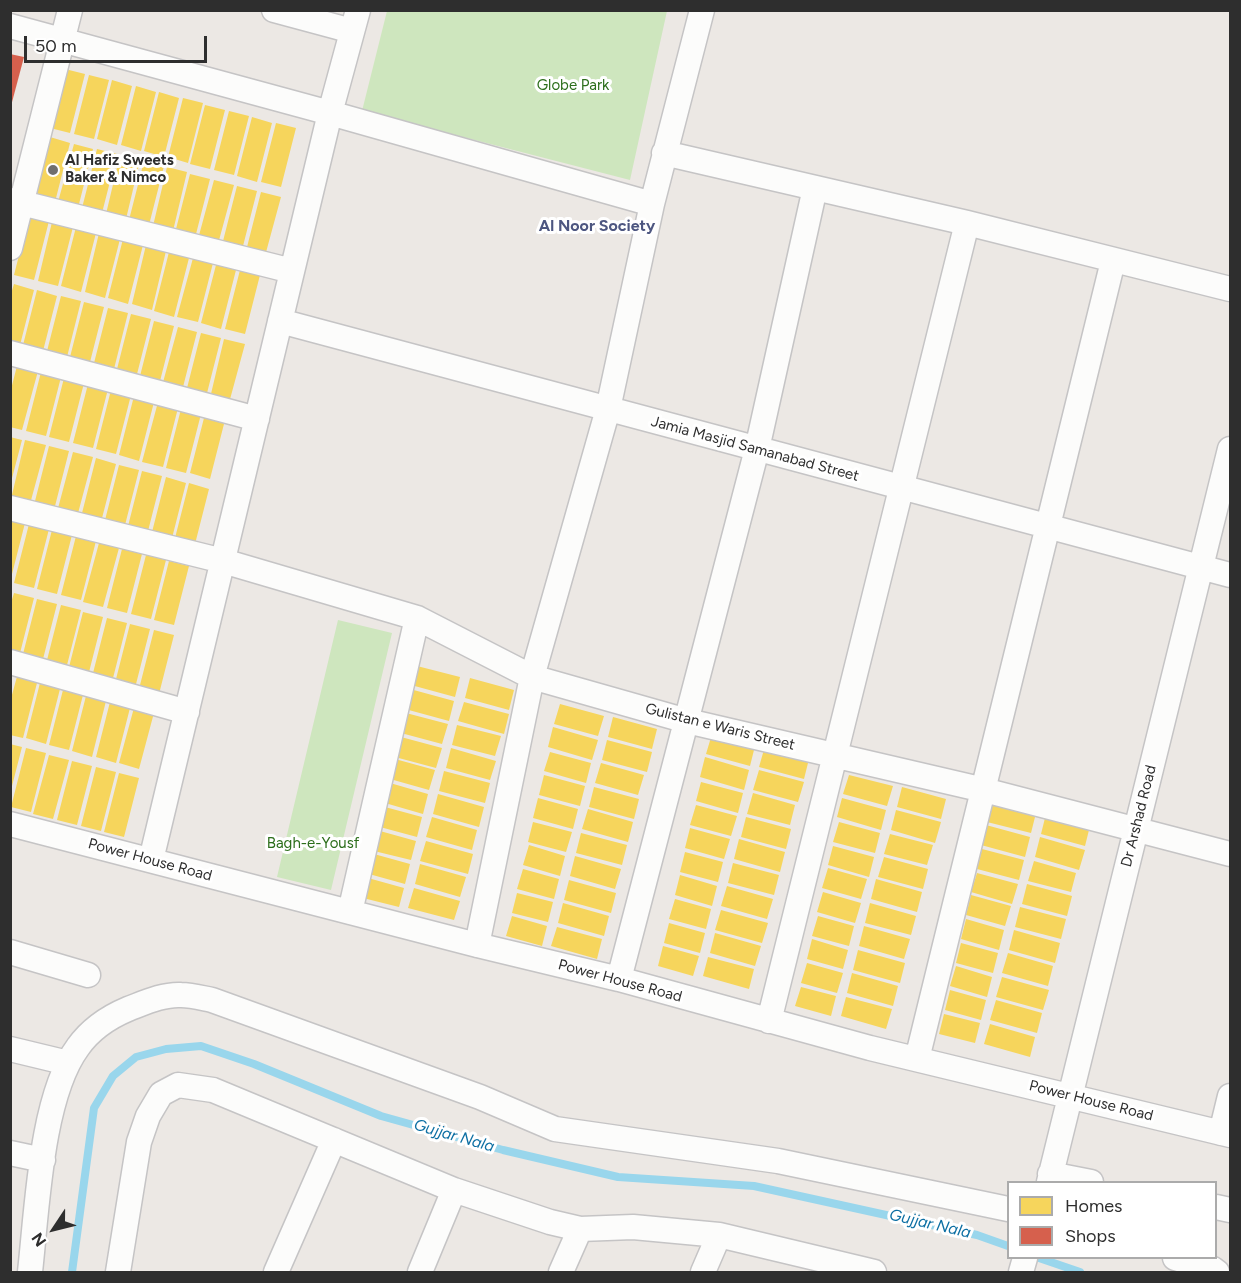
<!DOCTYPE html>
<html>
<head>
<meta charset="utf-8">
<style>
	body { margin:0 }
	#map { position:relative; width:1241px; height:1283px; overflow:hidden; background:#ece8e4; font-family:Figtree,sans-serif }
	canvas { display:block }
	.frame { position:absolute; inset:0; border:12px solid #2e2e2e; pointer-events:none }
	.legend { position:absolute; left:1007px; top:1181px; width:210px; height:78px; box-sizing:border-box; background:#fff; border:2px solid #ababab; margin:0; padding:8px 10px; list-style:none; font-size:18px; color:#2e2e2e }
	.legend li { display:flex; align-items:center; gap:12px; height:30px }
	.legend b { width:30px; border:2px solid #ababab }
	.north { position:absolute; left:24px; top:1199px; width:60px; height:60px; -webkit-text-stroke:4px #fff; paint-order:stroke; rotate:235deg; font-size:16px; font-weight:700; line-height:24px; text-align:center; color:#2e2e2e }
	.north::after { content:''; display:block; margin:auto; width:21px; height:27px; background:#2e2e2e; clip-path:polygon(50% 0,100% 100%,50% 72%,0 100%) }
	.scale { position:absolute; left:24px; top:36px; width:183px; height:27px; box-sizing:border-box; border:3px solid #2e2e2e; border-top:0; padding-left:8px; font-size:18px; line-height:21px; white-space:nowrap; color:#2e2e2e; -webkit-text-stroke:4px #fff; paint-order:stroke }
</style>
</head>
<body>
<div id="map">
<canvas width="1241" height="1283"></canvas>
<div class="frame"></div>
<ul class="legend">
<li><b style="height:16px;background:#f6d55c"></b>Homes</li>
<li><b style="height:16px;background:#d6604d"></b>Shops</li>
</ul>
<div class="north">N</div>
<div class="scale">50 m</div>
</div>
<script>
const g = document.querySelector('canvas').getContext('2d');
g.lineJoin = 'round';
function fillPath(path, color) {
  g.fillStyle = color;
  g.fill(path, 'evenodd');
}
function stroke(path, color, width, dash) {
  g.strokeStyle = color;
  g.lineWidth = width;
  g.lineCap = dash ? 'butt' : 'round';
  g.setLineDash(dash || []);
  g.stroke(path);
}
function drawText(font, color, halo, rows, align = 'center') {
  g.font = font + ' Figtree,sans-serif';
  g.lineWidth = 6;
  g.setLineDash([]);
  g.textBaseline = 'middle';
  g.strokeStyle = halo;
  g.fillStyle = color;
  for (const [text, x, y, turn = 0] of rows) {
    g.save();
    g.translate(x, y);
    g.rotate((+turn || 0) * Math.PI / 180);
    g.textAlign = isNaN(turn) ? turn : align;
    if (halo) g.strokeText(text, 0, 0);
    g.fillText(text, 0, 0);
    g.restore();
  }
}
const green = new Path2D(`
	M387,11h280l-37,169 -268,-69z
	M338,620l54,13 -61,257 -54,-13z`);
const homes = new Path2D(`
	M65,69l20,5 -15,59 -20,-5z
	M89,75l20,5 -15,59 -20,-5z
	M112,80l20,6 -15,59 -20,-6z
	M136,86l20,6 -15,59 -20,-6z
	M159,92l20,6 -15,59 -20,-6z
	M183,98l20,5 -15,60 -20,-6z
	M205,105l20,5 -15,59 -20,-5z
	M229,111l20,5 -15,59 -20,-5z
	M252,117l20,6 -15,59 -20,-6z
	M276,123l20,5 -15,59 -20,-5z
	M50,137l20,6 -15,59 -20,-6z
	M74,144l19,5 -15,59 -20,-6z
	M97,149l20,5 -15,59 -20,-5z
	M120,155l20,5 -14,59 -20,-5z
	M144,161l20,5 -15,59 -20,-5z
	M167,167l20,5 -14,59 -20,-5z
	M190,174l20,5 -15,59 -20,-5z
	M214,180l20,5 -16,59 -20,-5z
	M237,186l20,5 -15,59 -20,-5z
	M261,192l20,5 -16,59 -19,-5z
	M29,216l20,5 -15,59 -20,-5z
	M52,222l21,5 -15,59 -20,-5z
	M76,227l20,6 -15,59 -20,-6z
	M99,233l21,6 -15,59 -20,-6z
	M123,239l20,6 -15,59 -20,-6z
	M146,245l20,6 -14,59 -20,-6z
	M169,252l20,6 -15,59 -20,-6z
	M193,258l20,5 -15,59 -21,-5z
	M216,265l20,5 -15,59 -20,-6z
	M240,270l20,5 -15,59 -20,-5z
	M14,284l20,6 -15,59 -9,-2v-50z
	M37,290l20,6 -15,59 -20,-6z
	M61,296l20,5 -15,60 -20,-6z
	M84,302l20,5 -15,59 -20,-5z
	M108,308l20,5 -15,60 -20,-6z
	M131,314l20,5 -15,59 -20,-5z
	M154,321l20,5 -15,59 -20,-5z
	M178,327l19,5 -15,59 -20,-5z
	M201,333l20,5 -15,59 -20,-5z
	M224,339l21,5 -16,59 -19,-5z
	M17,366l21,5 -16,59 -12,-3v-34z
	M41,372l20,5 -15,59 -20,-5z
	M64,378l20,5 -15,59 -20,-5z
	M88,384l20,5 -15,59 -20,-5z
	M111,390l20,5 -15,59 -20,-5z
	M134,396l20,6 -15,59 -20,-6z
	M158,402l20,6 -15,59 -21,-5z
	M181,409l20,5 -15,59 -20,-5z
	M205,414l20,6 -15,59 -20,-6z
	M10,437l12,3 -11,42h-1z
	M25,440l21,5 -16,59 -19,-5z
	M49,446l20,5 -15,59 -20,-5z
	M73,452l20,5 -16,60 -20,-5z
	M96,458l20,6 -15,58 -20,-5z
	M119,465l20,5 -15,59 -20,-5z
	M142,471l20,5 -15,59 -20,-5z
	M166,477l20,6 -15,59 -20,-6z
	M189,483l20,6 -15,59 -20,-6z
	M10,520l15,3 -14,55h-1z
	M29,524l20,5 -15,59 -20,-5z
	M52,530l20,5 -15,59 -20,-5z
	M76,536l20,5 -15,59 -20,-5z
	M99,543l20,5 -16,59 -20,-5z
	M122,549l20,5 -15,59 -20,-5z
	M146,555l20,5 -15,59 -20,-5z
	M169,561l20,5 -15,59 -20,-5z
	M14,593l20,5 -15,59 -9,-2v-49z
	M37,599l20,5 -15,59 -20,-5z
	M61,605l20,5 -15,59 -20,-5z
	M83,612l20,5 -15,59 -20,-5z
	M107,618l20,5 -15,59 -20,-5z
	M130,624l20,5 -15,59 -20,-5z
	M154,630l20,5 -15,59 -20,-5z
	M417,666l43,11 -5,20 -44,-12z
	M18,673l20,6 -15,59 -13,-3v-33z
	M470,678l44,12 -5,20 -44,-12z
	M41,679l20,6 -15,59 -20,-6z
	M64,686l20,5 -15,59 -20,-5z
	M410,689l44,12 -5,20 -44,-12z
	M87,692l20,5 -15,60 -20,-6z
	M111,698l20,6 -15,59 -20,-6z
	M464,702l45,12 -5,20 -46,-13z
	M135,704l20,5 -16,60 -20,-6z
	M560,704l44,12 -6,20 -44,-12z
	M406,713l42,11 -6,20 -41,-11z
	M613,717l44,12 -5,20 -44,-12z
	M457,725l44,11 -6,20 -43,-11z
	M553,727l45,13 -6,20 -44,-13z
	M712,734l43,12 -5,20 -44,-12z
	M401,737l41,11 -6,20 -41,-11z
	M607,740l45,12 -5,20 -45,-12z
	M10,744l12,3 -11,43h-1z
	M765,746l44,13 -5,20 -45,-12z
	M26,748l20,5 -15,59 -20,-5z
	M451,748l45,13 -6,19 -44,-12z
	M550,752l41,11 -5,20 -42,-12z
	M49,755l20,5 -16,59 -20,-5z
	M705,757l44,13 -5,20 -44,-13z
	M395,759l40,11 -6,20 -39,-11z
	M72,761l20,5 -15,59 -20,-5z
	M601,763l43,12 -6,20 -43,-12z
	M96,767l20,5 -15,59 -20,-5z
	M759,770l45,12 -6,20 -45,-12z
	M444,771l46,12 -5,20 -46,-12z
	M119,773l20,5 -15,59 -20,-5z
	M544,775l41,11 -5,20 -41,-11z
	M849,775l44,11 -6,20 -44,-12z
	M701,782l42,11 -5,20 -42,-12z
	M390,783l38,11 -5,20 -38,-11z
	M594,787l45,12 -5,20 -45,-12z
	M902,787l44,12 -5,20 -44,-12z
	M753,793l42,12 -5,20 -43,-11z
	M438,794l46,13 -5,20 -46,-13z
	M538,798l40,11 -5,20 -40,-11z
	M842,798l44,12 -5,20 -44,-13z
	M993,802l43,11 -5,20 -44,-11z
	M696,805l41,11 -6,20 -41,-11z
	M385,807l37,10 -5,20 -37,-10z
	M588,809l45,13 -5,20 -46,-13z
	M896,810l45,12 -6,21 -44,-13z
	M1046,814l44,12 -5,20 -44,-12z
	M432,817l45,13 -5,20 -46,-13z
	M746,817l45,12 -5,20 -45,-12z
	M533,822l39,10 -6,20 -38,-10z
	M839,822l41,11 -5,20 -42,-11z
	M986,825l44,12 -5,20 -44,-12z
	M690,828l40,11 -6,20 -39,-11z
	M380,831l36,10 -5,19 -37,-9z
	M581,833l46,12 -5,20 -46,-12z
	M890,834l43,11 -6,20 -43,-11z
	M1040,837l45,13 -6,20 -44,-13z
	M739,839l46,13 -5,20 -46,-13z
	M426,841l47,13 -5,20 -48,-13z
	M529,845l36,11 -5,20 -37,-11z
	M833,846l41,11 -5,20 -41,-12z
	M982,849l42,11 -5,20 -42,-11z
	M685,852l38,10 -5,20 -38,-10z
	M374,854l36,10 -5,20 -36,-10z
	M575,856l46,13 -6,20 -45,-13z
	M884,857l44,12 -5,20 -45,-12z
	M1034,861l42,12 -5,19 -43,-11z
	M733,863l46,12 -5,20 -46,-12z
	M420,864l46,13 -6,20 -45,-13z
	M828,868l39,11 -6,20 -39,-11z
	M523,869l36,10 -5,20 -37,-10z
	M977,873l41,11 -6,20 -41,-12z
	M680,875l37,11 -5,20 -37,-11z
	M368,878l36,10 -5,19 -36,-9z
	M876,879l46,13 -5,20 -46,-13z
	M569,880l47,13 -5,20 -47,-13z
	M1027,884l45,12 -5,20 -45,-12z
	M727,886l46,13 -6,20 -46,-13z
	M414,888l46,13 -6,19 -46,-12z
	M823,892l38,11 -6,20 -38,-11z
	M517,893l36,9 -5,20 -36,-9z
	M971,895l40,11 -6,20 -39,-11z
	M675,899l36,10 -5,20 -37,-10z
	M563,903l46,13 -5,20 -46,-13z
	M870,903l46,13 -5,19 -46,-12z
	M1020,907l46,12 -5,20 -46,-12z
	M721,910l47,13 -6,20 -47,-13z
	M512,916l35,10 -5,20 -36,-10z
	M818,916l36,10 -5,20 -37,-10z
	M966,919l38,11 -5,20 -38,-11z
	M669,923l36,10 -5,20 -36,-10z
	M864,926l46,13 -6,20 -45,-13z
	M557,927l45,12 -5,20 -46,-13z
	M1014,930l46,13 -5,20 -46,-13z
	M715,933l46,13 -6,20 -45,-13z
	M812,939l36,11 -5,19 -36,-10z
	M961,943l37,10 -5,20 -37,-10z
	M663,946l36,10 -6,20 -35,-10z
	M858,950l47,13 -5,20 -47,-13z
	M1008,953l45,13 -5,20 -46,-13z
	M708,957l46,12 -5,20 -46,-13z
	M807,963l36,10 -6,20 -36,-10z
	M956,966l36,11 -5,20 -37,-11z
	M852,973l46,13 -5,20 -46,-13z
	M1002,977l47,13 -6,20 -47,-13z
	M801,987l35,9 -5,20 -36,-10z
	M950,990l36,10 -5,20 -36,-10z
	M846,997l46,12 -6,20 -45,-13z
	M996,1000l46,13 -5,20 -47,-13z
	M944,1014l36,9 -5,20 -36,-9z
	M990,1024l45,13 -5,20 -46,-13z`);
const shops = new Path2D(`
	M10,54l14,3 -13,49 -1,-1z`);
const stream = new Path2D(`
	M1039,1258l41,14
	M72,1272l22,-164 19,-32 23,-19 30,-8 35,-3 53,18 127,52 122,34 115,27 136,9 223,49 31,11`);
const minor = new Path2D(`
	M274,10l78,21
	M10,26l320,87 322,91
	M664,153l303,70 263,66
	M10,200l282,71
	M10,248l60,-238
	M280,321l950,254
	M10,353l247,66
	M10,508l213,53 194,57 115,59 155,44 297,69 246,64
	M10,662l177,50
	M10,824l467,121 142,34 251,69 360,87
	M151,860l179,-747 28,-103
	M350,912l67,-294
	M477,945l55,-268 76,-268 44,-205 50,-194
	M10,952l78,23
	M619,979l138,-530 58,-261
	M769,1021l198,-798
	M10,1049l58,14
	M917,1059l196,-798
	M1221,1133l9,-37
	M10,1153l33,7
	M1050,1174l41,8
	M1049,1182l181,-733
	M1216,1207l14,3
	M1175,1258l38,11 4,3
	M30,1272c7,-62 11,-175 48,-225 12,-17 31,-30 50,-38 16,-6 35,-15 53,-14 10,0 21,3 31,5l268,97 75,32 223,32 230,48
	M118,1272l21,-130 9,-26 13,-22 17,-9 35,5 241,100 96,32 30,7 53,-2 86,8 155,37
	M276,1272l58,-132
	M420,1272l34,-82
	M561,1272l19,-43
	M703,1272l16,-37
	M1021,1272l4,-14`);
const markers = [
	[53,170,6,"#706f6e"]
];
const parkNames = [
	["Globe Park",573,86],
	["Bagh-e-Yousf",313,844]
];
const poiNames = [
	["Al Hafiz Sweets",65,161],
	["Baker & Nimco",65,178]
];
const streetNames = [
	["Jamia Masjid Samanabad Street",755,449,15],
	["Gulistan e Waris Street",720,727,14],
	["Dr Arshad Road",1139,816,-76],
	["Power House Road",150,860,15],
	["Power House Road",620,981,15],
	["Power House Road",1091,1101,14]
];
const neighbourhoodNames = [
	["Al Noor Society",597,226]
];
const waterNames = [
	["Gujjar Nala",454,1136,16],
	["Gujjar Nala",930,1224,13]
];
fillPath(green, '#cee6be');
fillPath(homes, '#f6d55c');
fillPath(shops, '#d6604d');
stroke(stream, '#99d6ec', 8);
stroke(minor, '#c5c4c5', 27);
stroke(minor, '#fcfcfb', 24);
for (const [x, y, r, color] of markers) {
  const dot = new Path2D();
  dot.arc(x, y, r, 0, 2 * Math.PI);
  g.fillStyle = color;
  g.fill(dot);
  stroke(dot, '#fff', 2);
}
drawText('15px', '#2c6e1b', '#fff', parkNames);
drawText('bold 15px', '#2e2e2e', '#fff', poiNames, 'left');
drawText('15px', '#2e2e2e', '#fff', streetNames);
drawText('bold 16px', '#4d5680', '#fff', neighbourhoodNames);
drawText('italic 16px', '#0d6fa3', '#fff', waterNames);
</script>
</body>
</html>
